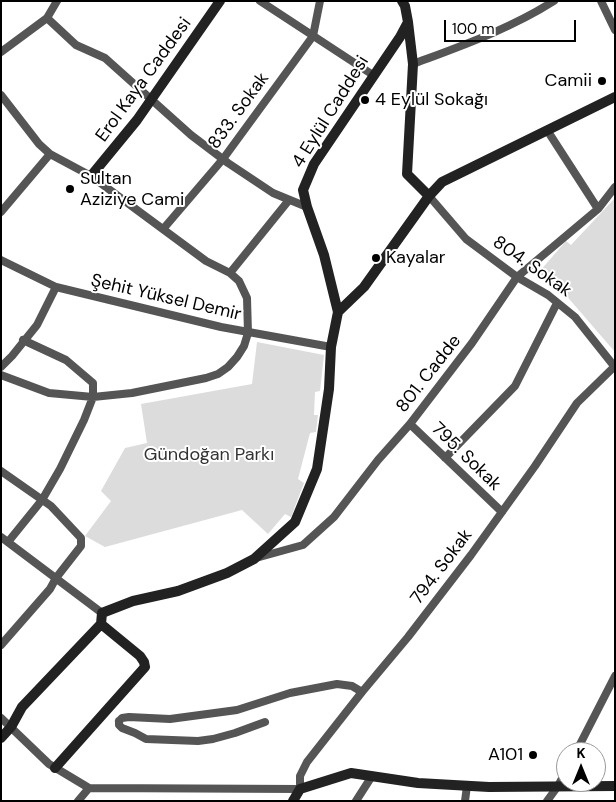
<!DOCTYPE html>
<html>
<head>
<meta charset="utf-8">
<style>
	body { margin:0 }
	#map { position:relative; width:616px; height:802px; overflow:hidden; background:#fff; font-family:"DM Sans",sans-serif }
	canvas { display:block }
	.frame { position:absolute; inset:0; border:2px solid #000; pointer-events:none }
	.north { position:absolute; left:556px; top:742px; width:50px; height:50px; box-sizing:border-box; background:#fff; border:1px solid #999; border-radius:50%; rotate:0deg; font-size:14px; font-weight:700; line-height:20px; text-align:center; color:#000 }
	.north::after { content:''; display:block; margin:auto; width:18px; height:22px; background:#000; clip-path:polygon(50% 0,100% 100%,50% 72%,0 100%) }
	.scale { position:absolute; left:444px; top:20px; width:132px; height:22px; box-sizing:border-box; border:2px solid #000; border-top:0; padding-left:6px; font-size:15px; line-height:18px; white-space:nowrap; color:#000; -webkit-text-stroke:4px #fff; paint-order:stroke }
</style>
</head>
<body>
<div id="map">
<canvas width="616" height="802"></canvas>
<div class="frame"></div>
<div class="north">K</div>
<div class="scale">100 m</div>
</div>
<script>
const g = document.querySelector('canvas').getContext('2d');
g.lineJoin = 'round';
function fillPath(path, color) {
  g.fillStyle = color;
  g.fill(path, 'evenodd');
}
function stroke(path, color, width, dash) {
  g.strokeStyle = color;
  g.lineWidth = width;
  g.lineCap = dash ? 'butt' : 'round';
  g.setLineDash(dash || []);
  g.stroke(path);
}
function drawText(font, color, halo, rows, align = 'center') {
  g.font = font + ' "DM Sans",sans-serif';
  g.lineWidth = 4;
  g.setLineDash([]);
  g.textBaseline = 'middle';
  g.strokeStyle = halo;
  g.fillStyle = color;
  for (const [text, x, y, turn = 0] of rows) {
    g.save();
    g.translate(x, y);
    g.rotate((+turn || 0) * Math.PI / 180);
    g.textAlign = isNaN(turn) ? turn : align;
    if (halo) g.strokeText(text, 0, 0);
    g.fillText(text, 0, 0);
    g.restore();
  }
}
const green = new Path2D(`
	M615,198v154l-51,-59 -19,-12 -6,-9 27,-31 5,4z
	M257,342l67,13 -4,36 -5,1 -1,23h4l-2,17 -6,1 -12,46 6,4 -13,34 -6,-3 -17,20 -26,-24 -137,37 -20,-11 26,-35 -10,-10 24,-43 22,-5 -6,-39 111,-20z`);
const street = new Path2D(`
	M260,1l113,74
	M601,1l14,29
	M47,18l29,27 29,13 86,77 37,28 45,30 34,14
	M1,52l46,-34 10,-17
	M413,64c48,-18 97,-35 141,-63
	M1,95l38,49 11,10 41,22 115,85 24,12 9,8 8,17 1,35 -4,13 -7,11 -9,10 -10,7 -12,4 -74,15 -39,4 -44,-4 -48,-18
	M547,130l51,79
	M429,196l37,43 51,38 31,18 27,22 39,49
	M1,212l49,-58
	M164,228l59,-69 90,-123 7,-35
	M1,260l55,27 165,40 110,20
	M230,273l59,-73
	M1,367l11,-11 25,-31 19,-38
	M410,424l92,88
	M445,458l70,-72 42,-83
	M1,471l50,35 30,32v8l-25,32 -6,11 -49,56
	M1,537l101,76
	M8,542l34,-42 18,-31 24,-49 9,-23v-14l-27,-23 -43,-20
	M256,558l47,-13 31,-28 44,-57 32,-36 62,-81 45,-66 81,-68 17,-22
	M1,718l48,46 40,24 211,1v-13l7,-14 55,-70 46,-55 63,-82 64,-89 42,-63 38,-37
	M119,721l3,-3 7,-1 41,2 67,-9 53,-17 47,-9 15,2 10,6
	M119,721v4l3,3 13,5 11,6 52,2 15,-2 22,-6 30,-11
	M576,752l39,-76
	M78,801l11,-13
	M356,801l16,-25
	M465,801l2,-15
	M547,801l11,-15 8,-15`);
const secondary = new Path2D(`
	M402,1l3,5 3,16 5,42 -6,110 22,22
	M91,176l46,-56 83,-119
	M338,312l-14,-57 -17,-48 -4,-17 11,-26 86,-127 8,-15
	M1,738l10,-11 11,-20 79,-83 1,-11 31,-12 45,-10 49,-18 27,-14 41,-37 22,-53 12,-80 2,-42 7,-35 26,-25 65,-91 13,-14 173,-85
	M55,768l90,-101 -1,-5 -4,-6 -39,-32
	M293,801l7,-12 51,-16 67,10 71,4 126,-1`);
const markers = [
	[602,81,5,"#000"],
	[365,100,5,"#000"],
	[70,189,5,"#000"],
	[376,258,5,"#000"],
	[533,755,5,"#000"]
];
const streetNames = [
	["Erol Kaya Caddesi",144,80,-54],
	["833. Sokak",239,111,-54],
	["4 Eylül Caddesi",331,112,-58],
	["804. Sokak",532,267,35],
	["Şehit Yüksel Demir",166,298,13],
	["801. Cadde",429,374,-52],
	["795. Sokak",466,457,44],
	["794. Sokak",442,567,-53]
];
const poiNames = [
	["Camii",592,81,"right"],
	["4 Eylül Sokağı",375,100],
	["Sultan",80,179],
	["Aziziye Cami",80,200],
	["Kayalar",386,258],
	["A101",523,755,"right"]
];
const parkNames = [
	["Gündoğan Parkı",209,455]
];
fillPath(green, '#dcdcdc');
stroke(street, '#555', 8);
stroke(secondary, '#222', 10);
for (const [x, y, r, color] of markers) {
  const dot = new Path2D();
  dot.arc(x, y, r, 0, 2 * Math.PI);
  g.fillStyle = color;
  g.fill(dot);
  stroke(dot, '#fff', 2);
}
drawText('18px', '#000', '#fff', streetNames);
drawText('18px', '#000', '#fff', poiNames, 'left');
drawText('18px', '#333', '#fff', parkNames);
</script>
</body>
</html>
